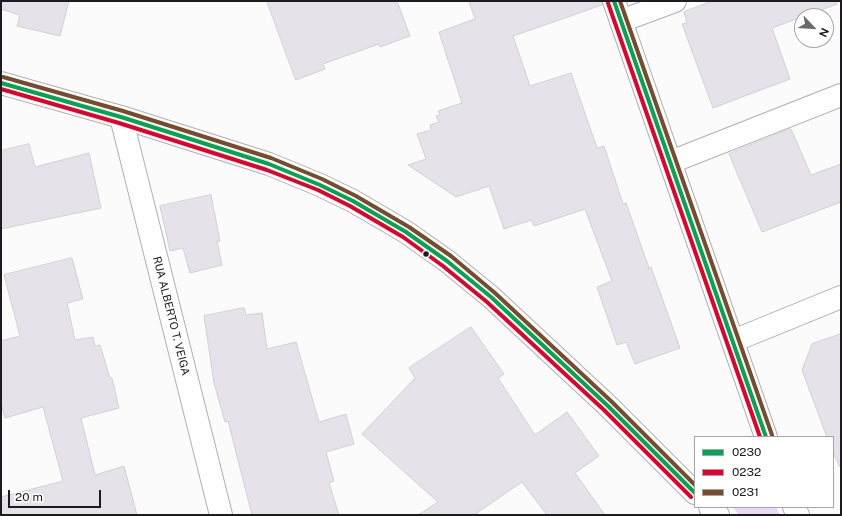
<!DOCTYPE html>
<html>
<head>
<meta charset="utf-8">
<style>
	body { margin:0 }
	#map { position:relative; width:842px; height:516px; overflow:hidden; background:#fbfbfc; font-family:"Public Sans",sans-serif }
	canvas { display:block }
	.frame { position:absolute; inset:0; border:2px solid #1d1a20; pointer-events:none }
	.legend { position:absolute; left:694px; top:436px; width:140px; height:72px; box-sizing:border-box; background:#fff; border:1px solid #a5a3a6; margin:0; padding:5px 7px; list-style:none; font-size:12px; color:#1d1a20 }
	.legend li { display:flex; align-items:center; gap:8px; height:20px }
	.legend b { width:20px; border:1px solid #a5a3a6 }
	.north { position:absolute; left:794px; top:8px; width:40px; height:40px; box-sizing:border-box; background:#fff; border:1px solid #a5a3a6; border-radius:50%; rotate:115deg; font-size:11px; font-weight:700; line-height:16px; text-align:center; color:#1d1a20 }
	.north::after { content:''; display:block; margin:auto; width:14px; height:18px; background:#6b696d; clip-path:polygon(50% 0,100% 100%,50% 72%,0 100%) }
	.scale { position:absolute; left:8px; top:490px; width:93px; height:18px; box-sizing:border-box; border:2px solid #1d1a20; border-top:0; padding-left:5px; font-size:12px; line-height:14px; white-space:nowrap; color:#1d1a20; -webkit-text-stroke:3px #fff; paint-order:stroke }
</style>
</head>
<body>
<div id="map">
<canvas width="842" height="516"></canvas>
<div class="frame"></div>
<ul class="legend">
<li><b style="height:5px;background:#00a651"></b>0230</li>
<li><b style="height:5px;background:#e4002b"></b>0232</li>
<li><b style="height:5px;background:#7a4b2a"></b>0231</li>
</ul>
<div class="north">N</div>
<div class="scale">20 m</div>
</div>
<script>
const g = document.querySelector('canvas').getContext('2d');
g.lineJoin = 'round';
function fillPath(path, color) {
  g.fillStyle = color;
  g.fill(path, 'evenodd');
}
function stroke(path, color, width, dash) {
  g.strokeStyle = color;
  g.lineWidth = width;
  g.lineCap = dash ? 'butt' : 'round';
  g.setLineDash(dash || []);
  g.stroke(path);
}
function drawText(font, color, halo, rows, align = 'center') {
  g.font = font + ' "Public Sans",sans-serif';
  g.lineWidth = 3.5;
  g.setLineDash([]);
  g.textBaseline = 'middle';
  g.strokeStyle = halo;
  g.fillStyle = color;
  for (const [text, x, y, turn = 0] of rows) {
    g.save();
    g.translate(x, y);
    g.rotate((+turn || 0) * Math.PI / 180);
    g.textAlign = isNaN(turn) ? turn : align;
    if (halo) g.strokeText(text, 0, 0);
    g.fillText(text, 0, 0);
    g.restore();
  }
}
const green = new Path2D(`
	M732,507h44l4,8h-41z`);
const building = new Path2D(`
	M1,1h68l-9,35 -43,-10 3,-11 -19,-6z
	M267,1h130l13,35 -30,11 -1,-3 -56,20 2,5 -29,11z
	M469,1h133v4l-89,31 17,50 41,-13 26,75 7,-2 19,58 3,-1 23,65 2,-1 29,81 -45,16 -9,-22 -9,3 -20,-58 15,-6 -27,-72 -51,17 -3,-6 -27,9 -15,-43 -33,11 -48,-32 18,-6 -9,-25 14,-4 -1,-5 9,-3 -3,-6 4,-1 -2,-4 24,-8 -23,-71 36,-13z
	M713,1h123l1,3 -65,24 18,51 -77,29 -31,-84 5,-1 -3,-11z
	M791,129l20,46 30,-11v38l-79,30 -33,-78z
	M29,144l6,23 54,-14 12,55 -100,21v-78z
	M211,195l9,46h-3l5,24 -32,8 -7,-25 -13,3 -10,-45z
	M72,258l11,41 -16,4 8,37 18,-3 2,9 5,-1 10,33h2l7,30 -38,10 14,57 29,-9 13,49h-136v-18l62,-16 -20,-74 -38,11 -4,-14v-63l19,-5 -16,-61z
	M244,308l2,7 16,-2 5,36 29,-7 23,80 27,-8 8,30 -28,8 8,29 -5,2 10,32h-87l-24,-94 -3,1 -11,-39 -10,-67z
	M471,327l33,47 -6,4 37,57 32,-23 32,44 -24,17 30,42h-58l-25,-33 -48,33h-56l20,-13 -76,-68 53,-56 -6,-10z
	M841,334v132h-2l-6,-14v-15h-6l-25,-67 10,-26z`);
const minor = new Path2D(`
	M621,21l54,-20
	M121,117l100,398
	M671,162l170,-67
	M733,341l108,-44`);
const major = new Path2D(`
	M614,1l152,436
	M1,83l120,34 148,47 51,21 33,16 53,31 41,29 44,36 117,109 87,87
	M710,507l8,8
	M794,507l4,8`);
const bus1 = new Path2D(`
	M614,1l152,436
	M1,83l120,34 148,47 51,21 33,16 53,31 41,29 44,36 117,109 87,87`);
const bus2 = new Path2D(`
	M608,3l152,434
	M1,89l118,34 148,47 51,20 32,16 53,31 40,29 44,36 117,108 87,87`);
const bus3 = new Path2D(`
	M620,1l152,434
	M3,77l120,34 148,47 51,21 34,17 53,31 42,29 44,37 117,109 83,83`);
const markers = [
	[426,254,3.5,"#1d1a20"]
];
const streetNames = [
	["RUA ALBERTO T. VEIGA",171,316,76]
];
fillPath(green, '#e9dbf8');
fillPath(building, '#e5e2e9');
stroke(building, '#d1d0d3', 1);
stroke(minor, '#b0afb2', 24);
stroke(major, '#b0afb2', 24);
stroke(minor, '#fefeff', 22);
stroke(major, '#fefeff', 22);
stroke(bus1, '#00a651', 4);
stroke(bus2, '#e4002b', 4);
stroke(bus3, '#7a4b2a', 4);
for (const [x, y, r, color] of markers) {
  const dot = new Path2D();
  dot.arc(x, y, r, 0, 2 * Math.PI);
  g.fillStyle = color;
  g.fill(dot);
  stroke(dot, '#fff', 1.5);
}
drawText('11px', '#1d1a20', '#fff', streetNames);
</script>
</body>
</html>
